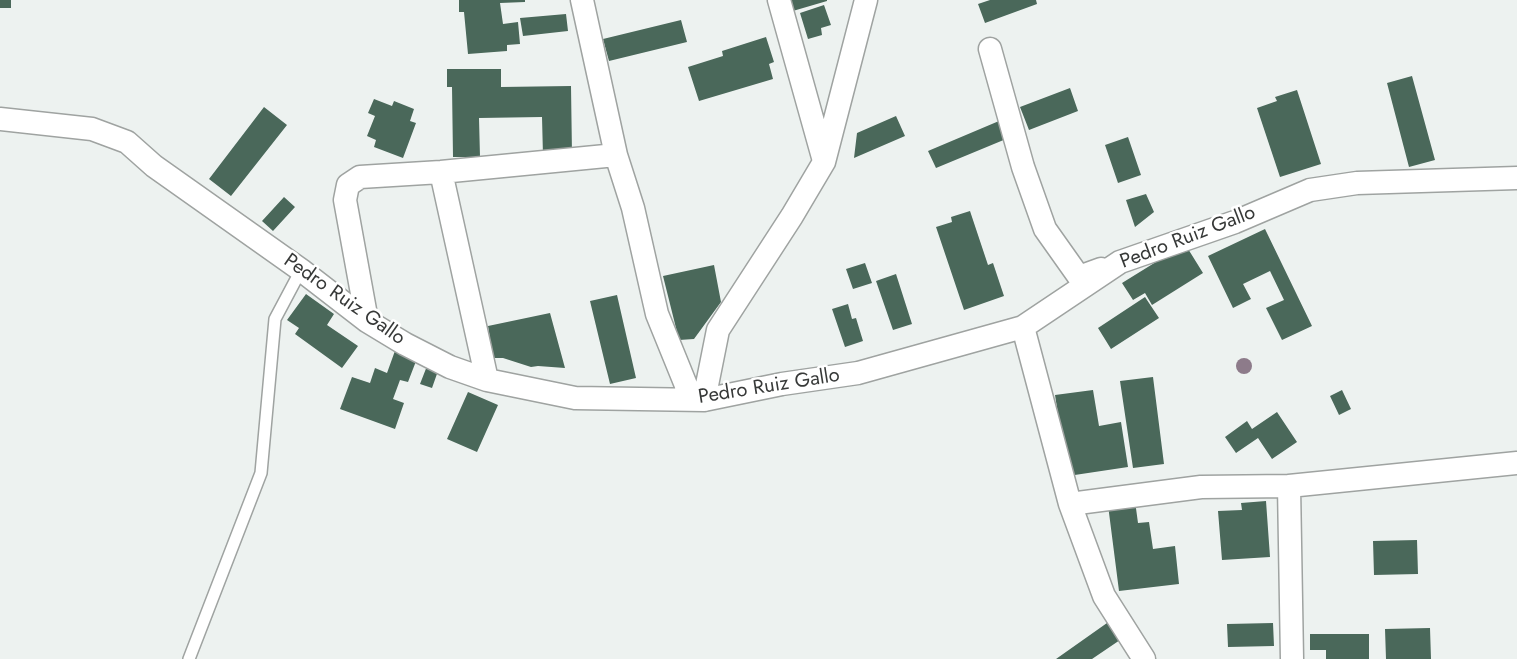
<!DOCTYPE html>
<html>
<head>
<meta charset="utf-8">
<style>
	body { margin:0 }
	canvas { display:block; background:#edf2f0 }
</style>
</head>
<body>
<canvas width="1517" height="659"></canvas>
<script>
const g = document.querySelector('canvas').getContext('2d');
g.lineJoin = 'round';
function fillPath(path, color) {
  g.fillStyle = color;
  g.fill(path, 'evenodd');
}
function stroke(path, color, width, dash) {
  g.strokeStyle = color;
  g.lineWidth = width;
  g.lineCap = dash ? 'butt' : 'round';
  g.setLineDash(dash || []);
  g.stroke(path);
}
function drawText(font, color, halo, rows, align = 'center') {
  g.font = font + ' Jost,sans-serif';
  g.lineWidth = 5;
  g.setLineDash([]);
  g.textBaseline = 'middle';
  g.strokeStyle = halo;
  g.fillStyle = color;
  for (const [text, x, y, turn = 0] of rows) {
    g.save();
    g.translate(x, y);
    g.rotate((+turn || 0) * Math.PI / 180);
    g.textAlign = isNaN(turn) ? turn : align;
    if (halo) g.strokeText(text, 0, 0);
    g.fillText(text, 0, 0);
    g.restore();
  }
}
const building = new Path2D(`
	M0,0h11v8h-11z
	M459,0h66v2l-25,1 3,21 15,-2 2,22 -13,1v6l-39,3 -4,-42h-5z
	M782,0h45v1l-41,12z
	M990,0h46l1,4 -52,19 -7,-19z
	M824,5l7,20 -10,3 1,7 -14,4 -8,-26z
	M566,14l2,17 -45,5 -3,-18z
	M681,20l6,22 -78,19 -6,-22z
	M766,37l8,25 -5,2 4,15 -74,22 -11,-34 35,-11 -1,-5z
	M447,69h54v18l70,-1 1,69 -29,1 -1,-39 -63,1 1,39h-27l-1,-70h-5z
	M1412,76l23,84 -26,7 -22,-84z
	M1070,88l8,23 -49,19 -9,-23z
	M1297,90l24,74 -41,13 -23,-69 20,-7 -2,-4z
	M374,99l18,7 2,-5 20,8 -4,12 6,2 -13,35 -29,-11 2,-7 -9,-4 8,-20 -7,-3z
	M264,107l23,18 -56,71 -22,-17z
	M896,116l9,20 -51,22 3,-25z
	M999,121l7,18 -70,29 -8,-17z
	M1128,137l13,38 -23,8 -13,-38z
	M1146,194l8,18 -19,15 -9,-27z
	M284,197l11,10 -22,24 -11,-10z
	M970,211l18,54 5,-2 11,33 -40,14 -28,-83 16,-5 -1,-5z
	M1265,229l47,97 -30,14 -16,-32 18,-8 -14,-29 -27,13 8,15 -18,9 -25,-52z
	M1185,244l18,29 -51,32 -7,-12 -12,7 -11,-17z
	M865,263l7,20 -19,6 -7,-20z
	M714,265l7,37 -27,37 -15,1 -16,-64z
	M896,274l16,50 -19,6 -17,-49z
	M306,294l28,20 -7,11 31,21 -16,22 -47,-34 4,-6 -12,-8z
	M617,295l19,83 -26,6 -20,-83z
	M1145,297l14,21 -48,31 -13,-21z
	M848,304l4,15 4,-1 7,23 -18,6 -13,-38z
	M550,313l15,55 -27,-2 -7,1 -28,-9h-10l-5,-32z
	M396,348l22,8 -10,26 -8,-2 -7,19 11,4 -9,26 -55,-20 12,-32 18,6 5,-15 12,5z
	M427,366l11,5 -6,17 -12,-4z
	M1153,377l11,87 -31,4 -13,-87z
	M1093,390l6,36 22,-4 7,45 -60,9 -13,-81z
	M1342,390l9,19 -12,6 -9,-19z
	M468,392l30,13 -21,47 -30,-13z
	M1277,412l20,30 -25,17 -14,-21 -22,15 -11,-16 22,-16 5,8z
	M1135,501l3,22 11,-1 4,27 22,-3 4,38 -60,7 -11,-86z
	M1266,501l4,56 -48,3 -4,-49 24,-1 -1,-7z
	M1417,540l1,34 -44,1 -1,-34z
	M1107,623l13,17 -28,19h-36z
	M1273,623l1,23 -46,1 -1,-23z
	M1430,628l1,31h-45l-1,-30z
	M1310,634h59v25h-43v-9h-16z`);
const service = new Path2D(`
	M189,659l72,-186 14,-154 26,-49`);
const minor = new Path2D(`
	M582,0l34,155 17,53 24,106 35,86
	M779,0l45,161
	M990,49l33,118 22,62 34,48 22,-8
	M0,119l92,10 35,13 27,24 147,104 66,51 38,23 45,23 37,13 88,18 129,2 78,-16 76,-11 165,-46 97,-65 115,-40 75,-32 47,-7 160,-5
	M441,172l46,208
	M367,321l-22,-121 3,-15 12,-8 81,-5 175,-17
	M1023,327l47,177 131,-17 88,-1
	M704,400l14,-70 74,-114 32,-54 42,-162
	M1070,504l34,92 40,63
	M1292,659l-3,-173 228,-23`);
const trees = [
	[1244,366]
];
const streetNames = [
	["Pedro Ruiz Gallo",1188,238,-21],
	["Pedro Ruiz Gallo",344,300,35],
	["Pedro Ruiz Gallo",769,387,-9]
];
fillPath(building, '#4a685a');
stroke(service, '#9fa3a1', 14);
stroke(minor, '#9fa3a1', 25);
stroke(service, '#fff', 11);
stroke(minor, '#fff', 22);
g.fillStyle = '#8d7b8a';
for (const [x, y] of trees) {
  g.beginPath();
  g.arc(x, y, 8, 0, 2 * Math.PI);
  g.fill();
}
drawText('20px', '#373938', '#fff', streetNames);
</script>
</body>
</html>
